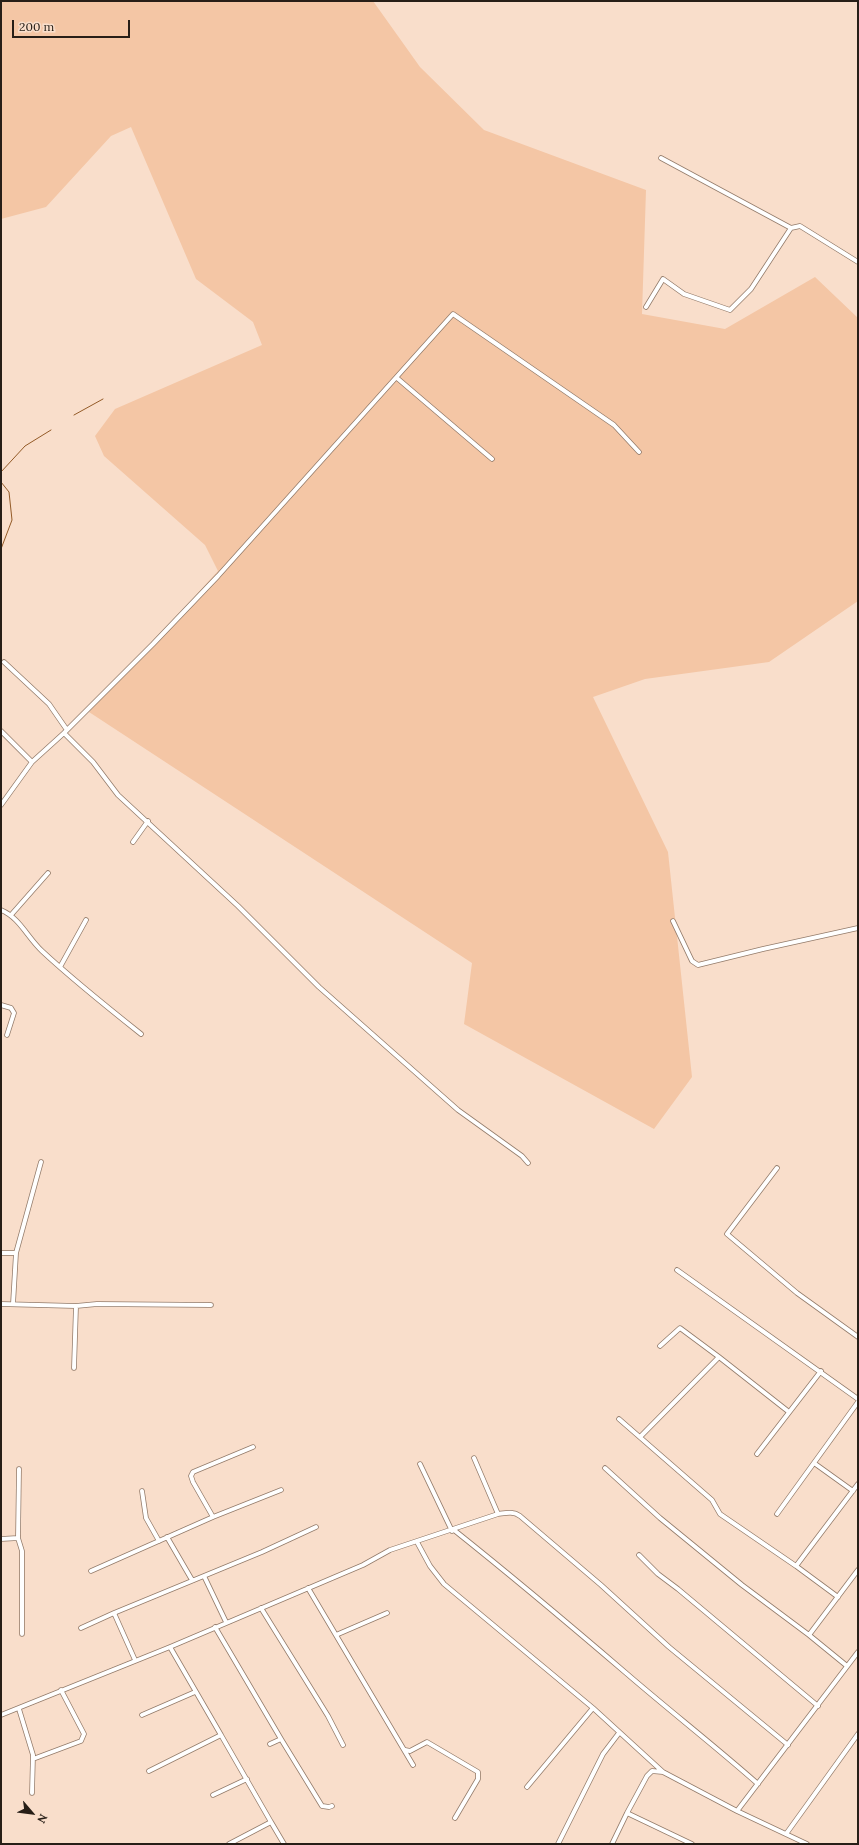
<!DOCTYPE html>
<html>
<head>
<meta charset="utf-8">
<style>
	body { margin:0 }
	#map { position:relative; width:859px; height:1845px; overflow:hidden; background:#f9decb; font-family:Lora,serif }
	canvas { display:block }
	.frame { position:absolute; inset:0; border:2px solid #271e17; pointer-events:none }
	.north { position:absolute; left:12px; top:1793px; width:40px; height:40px; -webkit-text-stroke:3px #f9decb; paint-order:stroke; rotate:118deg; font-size:11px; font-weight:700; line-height:16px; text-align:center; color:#271e17 }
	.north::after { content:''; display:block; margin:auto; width:14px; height:18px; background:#271e17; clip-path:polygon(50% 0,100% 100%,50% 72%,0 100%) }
	.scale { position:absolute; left:12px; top:20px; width:118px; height:18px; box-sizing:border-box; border:2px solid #271e17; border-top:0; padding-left:5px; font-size:12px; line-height:14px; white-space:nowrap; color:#271e17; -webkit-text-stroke:3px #f9decb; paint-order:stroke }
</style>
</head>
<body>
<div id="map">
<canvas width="859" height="1845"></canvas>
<div class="frame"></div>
<div class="north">N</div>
<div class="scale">200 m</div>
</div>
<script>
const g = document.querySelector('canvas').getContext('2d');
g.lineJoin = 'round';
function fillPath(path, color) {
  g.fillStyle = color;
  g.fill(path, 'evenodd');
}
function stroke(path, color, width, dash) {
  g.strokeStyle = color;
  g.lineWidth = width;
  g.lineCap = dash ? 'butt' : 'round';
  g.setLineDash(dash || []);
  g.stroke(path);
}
const green = new Path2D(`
	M1,1h372l47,66 64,63 162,60 -4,124 83,15 90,-52 43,41v283l-89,61 -124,17 -52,18 75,155 24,225 -38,52 -190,-105 8,-61 -383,-251 129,-141 -13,-26 -101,-89 -9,-20 20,-27 147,-64 -9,-23 -57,-43 -65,-152 -20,9 -65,71 -45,12z`);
const stream = new Path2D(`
	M74,415l29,-16
	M1,472l24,-26 26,-16
	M1,482l8,10 3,28 -11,29`);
const street = new Path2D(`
	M661,158l130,70 9,-2 58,36
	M646,307l17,-28 21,15 46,16 21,-21 40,-61
	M397,378l95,81
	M4,662l45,42 18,26
	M1,731l31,31
	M64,733l29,29 25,33 120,111 81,81 139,123 64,46 6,7
	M1,805l31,-43 32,-29 89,-89 65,-68 235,-262 161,111 25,27
	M133,842l15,-21
	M1,910c19,8 26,27 41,41 31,29 65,56 99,83
	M11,915l37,-42
	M673,921l19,40 6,4 65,-16 95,-21
	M60,967l26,-47
	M1,1005l10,3 3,5 -7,22
	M777,1168l-50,66 70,59 61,44
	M1,1253h15l25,-91
	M677,1270l181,129
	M1,1304l75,2 -2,62
	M13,1304l3,-51
	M76,1306l21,-2 114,1
	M660,1346l20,-18 39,29
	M619,1419l93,81 8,14 76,52 42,31
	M640,1437l79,-80 70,55
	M757,1454l64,-83
	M474,1458l24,56
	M814,1463l39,28
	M420,1464l32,67
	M605,1468l55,50 82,67 67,50 38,31
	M142,1491l4,27 13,23
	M777,1514l81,-112
	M213,1517l-20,-35 -2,-6 2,-4 60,-25
	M454,1530c59,47 116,95 172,143 44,38 89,73 132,111
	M167,1537l25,43
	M18,1538l1,-69
	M1,1539l17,-1 4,13v83
	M417,1542l13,24 14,18 149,124 70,64
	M639,1555l19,19 20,15 140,117
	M796,1566l62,-82
	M91,1571l122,-54 68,-27
	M204,1576l22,46
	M308,1588l105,177
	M261,1608l67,108 15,29
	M215,1627l66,112 -11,5
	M81,1628l33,-15
	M336,1635l51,-22
	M809,1635l49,-65
	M135,1660l-21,-47 148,-61 54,-25
	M19,1709l14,46 -1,38
	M1,1715l169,-68 193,-82 27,-15 108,-36c8,-1 15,-3 22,2l81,69 68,62 119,98
	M142,1715l53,-23
	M221,1735l50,87 -42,22
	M281,1739l41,67 7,1 3,-1
	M405,1750l5,1 17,-9 51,30v7l-23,39
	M33,1759l48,-18 3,-7 -23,-44
	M149,1771l72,-36 -51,-88
	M527,1787l66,-79
	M213,1795l34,-16
	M737,1811l121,-159
	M271,1822l13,22
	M786,1834l72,-100
	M558,1844l45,-90 16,-21
	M612,1844l15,-31
	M692,1844l-65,-31 20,-37 5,-5 11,1 74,39 70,33`);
fillPath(green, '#f4c6a5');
stroke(stream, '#935a27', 1);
stroke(street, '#937b6a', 5.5);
stroke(street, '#fff', 4);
</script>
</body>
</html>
